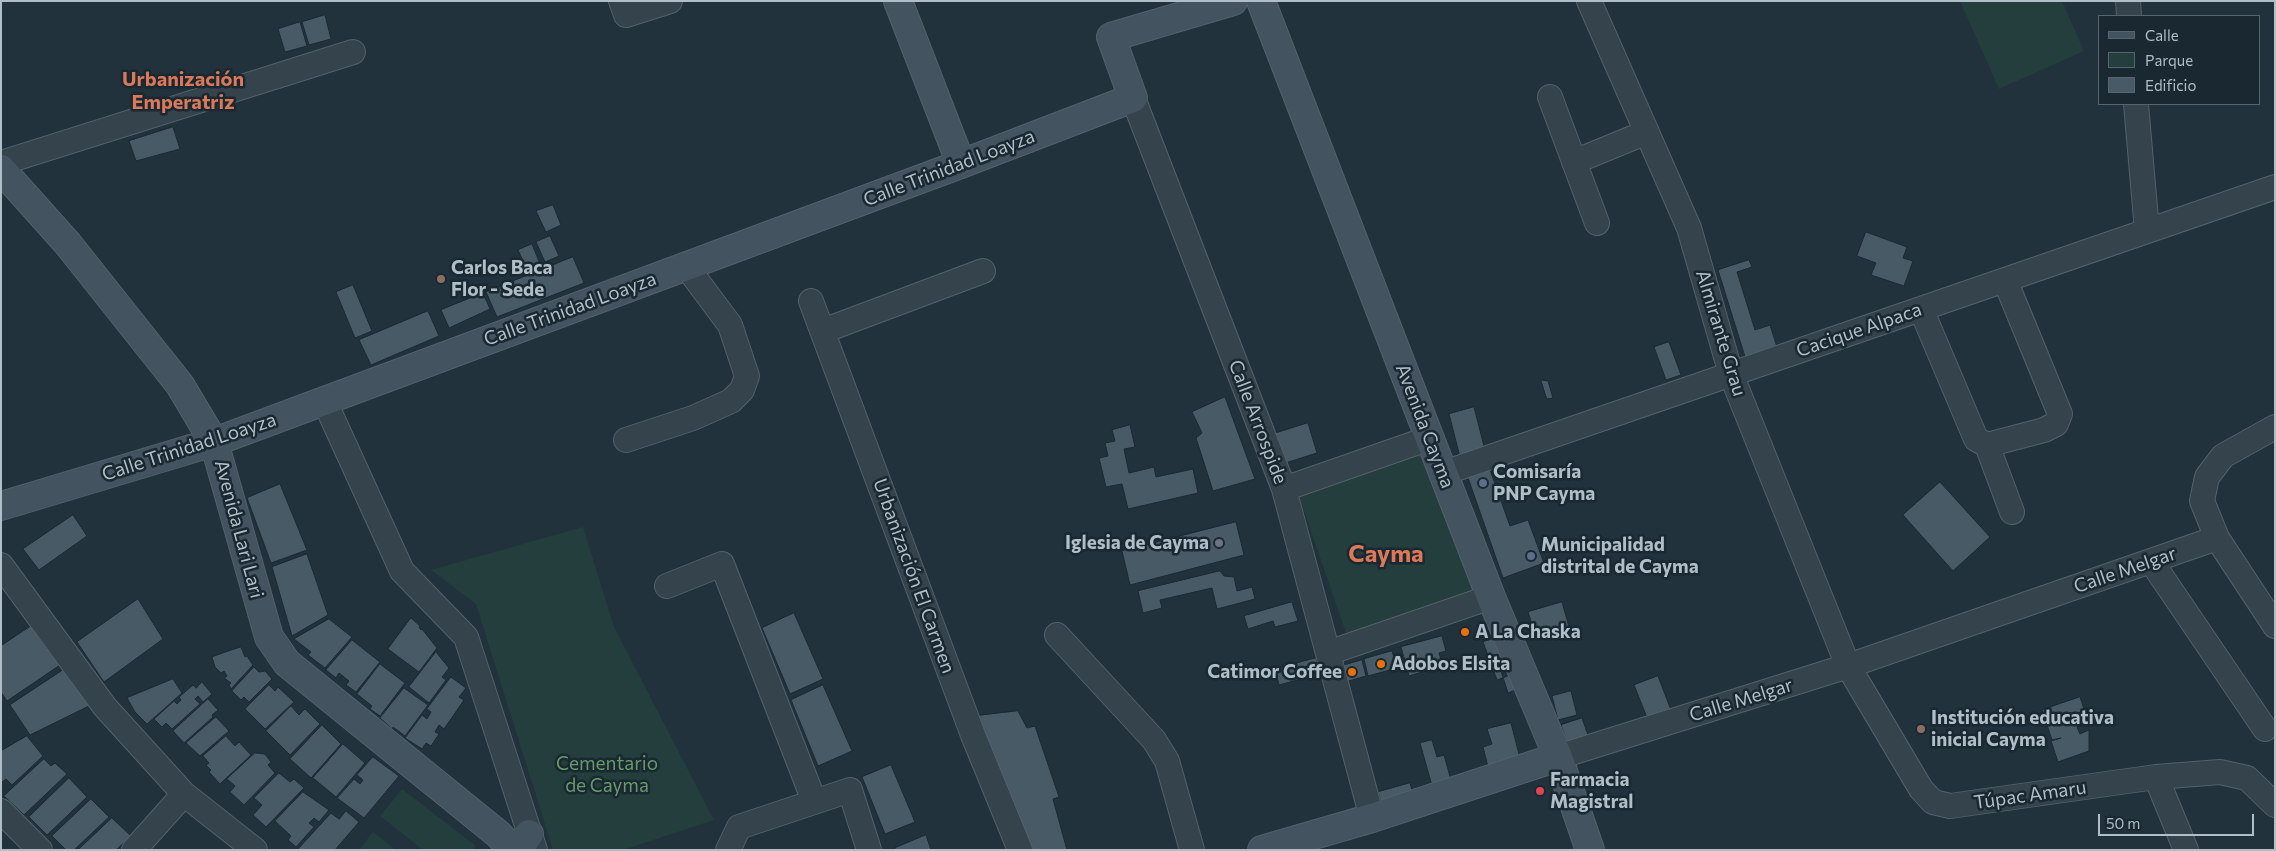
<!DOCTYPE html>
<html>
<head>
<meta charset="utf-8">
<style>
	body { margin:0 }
	#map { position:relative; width:2276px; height:851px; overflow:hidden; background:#21323d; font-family:Commissioner,sans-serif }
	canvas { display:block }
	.frame { position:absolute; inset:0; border:2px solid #b0bec8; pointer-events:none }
	.legend { position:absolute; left:2098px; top:15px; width:162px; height:90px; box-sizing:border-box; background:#1a2831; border:1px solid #56646d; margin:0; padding:6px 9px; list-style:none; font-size:15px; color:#b0bec8 }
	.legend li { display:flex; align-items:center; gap:10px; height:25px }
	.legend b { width:25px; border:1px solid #56646d }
	.scale { position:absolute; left:2098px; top:814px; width:156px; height:22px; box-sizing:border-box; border:2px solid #b0bec8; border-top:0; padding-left:6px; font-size:15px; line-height:18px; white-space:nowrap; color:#b0bec8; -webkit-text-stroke:4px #1a2831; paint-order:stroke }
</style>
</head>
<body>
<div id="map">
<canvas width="2276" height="851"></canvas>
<div class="frame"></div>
<ul class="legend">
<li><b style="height:6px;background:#435360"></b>Calle</li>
<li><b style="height:14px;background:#233e3c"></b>Parque</li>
<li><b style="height:14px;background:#475a66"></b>Edificio</li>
</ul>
<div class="scale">50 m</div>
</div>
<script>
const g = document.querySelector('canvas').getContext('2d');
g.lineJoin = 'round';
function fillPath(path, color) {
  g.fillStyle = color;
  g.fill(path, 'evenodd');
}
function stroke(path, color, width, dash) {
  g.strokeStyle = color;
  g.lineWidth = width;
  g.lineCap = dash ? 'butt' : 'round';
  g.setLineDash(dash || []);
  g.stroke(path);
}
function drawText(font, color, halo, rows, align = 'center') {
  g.font = font + ' Commissioner,sans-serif';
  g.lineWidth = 5;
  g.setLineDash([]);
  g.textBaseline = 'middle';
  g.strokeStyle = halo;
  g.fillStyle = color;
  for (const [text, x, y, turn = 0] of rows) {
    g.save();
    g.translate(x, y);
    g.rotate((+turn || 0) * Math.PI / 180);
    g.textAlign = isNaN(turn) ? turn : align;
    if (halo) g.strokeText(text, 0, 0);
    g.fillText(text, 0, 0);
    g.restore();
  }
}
const green = new Path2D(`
	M1960,1h102l22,50 -85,38z
	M1426,452l48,140 -127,44 -48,-140z
	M583,527l31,100 100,193 -91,30h-70l-77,-246 -45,-34z
	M402,789l74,57 -2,4h-51l-43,-34z
	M373,832l23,18h-37z`);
const building = new Path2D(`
	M325,15l6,24 -22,6 -7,-23z
	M300,22l7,24 -22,6 -7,-23z
	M173,127l7,22 -44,12 -7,-20z
	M553,205l8,20 -15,7 -10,-21z
	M1866,232l41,15 -4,11 10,3 -9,25 -33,-11 5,-12 -19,-7z
	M550,236l9,20 -14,6 -9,-20z
	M532,244l8,20 -13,6 -9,-20z
	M573,257l11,26 -87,34 -11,-25z
	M1749,260l3,7 -15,5 18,58 15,-5 8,25 -32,10 -28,-90z
	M353,285l19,46 -17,7 -19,-46z
	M483,293l7,16 -41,19 -8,-18z
	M428,311l11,25 -68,29 -12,-25z
	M1669,342l12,33 -15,5 -12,-33z
	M1541,380l7,1 5,17 -6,1z
	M1225,397l30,82 -42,12 -17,-53 6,-5 -10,-21z
	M1474,407l11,43 -25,7 -11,-43z
	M1308,423l9,30 -35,11 -9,-30z
	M1130,425l5,22 -11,2 5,24 25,-6 2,10 37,-8 5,24 -70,16 -6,-25 -16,3 -7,-29 9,-2 -3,-13 10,-2 -3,-11z
	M1489,467l21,59 18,-6 16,43 -41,15 -36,-103z
	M1940,482l50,55 -37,34 -50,-56z
	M280,484l27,66 -36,13 -24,-65z
	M73,515l14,21 -48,34 -16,-21z
	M1236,522l8,33 -114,30 -8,-34z
	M307,554l21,61 -36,21 -20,-69z
	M1220,571l4,5 10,1 3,14 15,-4 3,12 -38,10 -5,-21 -52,12 2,8 -19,5 -5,-22z
	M138,599l25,40 -59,43 -27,-40z
	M1292,602l6,19 -23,6 -2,-6 -25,8 -4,-13z
	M1562,602l8,28 -33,10 -9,-28z
	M794,613l29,66 -33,15 -28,-66z
	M411,618l9,8 -1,1 2,3 1,-1 15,19 -18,24 -31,-23z
	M329,619l23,18 -27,31 -17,-13 3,-3 -17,-13z
	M31,626l29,39 -53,36 -6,-9v-46z
	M1442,636l4,15 -7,2 4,13 -34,10 -8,-29z
	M1500,636l13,38 -16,6 -14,-38z
	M352,640l28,22 -24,30 -10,-7 3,-4 -10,-8 -3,5 -10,-8z
	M241,647l4,10 2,-1 6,9 -22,24 -2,-4 2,-2 -7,-5 3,-2 -3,-5 -3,2 -6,-6 -3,-10z
	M1392,651l5,17 -29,8 -4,-17z
	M436,652l13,16 -7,9 4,3 -17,23 -20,-16z
	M1316,658l4,16 -41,11 -4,-16z
	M1362,660l4,16 -24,7 -4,-16z
	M1510,662l8,27 -10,4 -9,-28z
	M380,664l25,19 -25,33 -10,-7 2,-3 -15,-12z
	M254,667l5,5 6,-1 7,8 -23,23 -5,-5 -3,3 -9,-9z
	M63,670l28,35 -61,30 -20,-30z
	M1658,676l13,34 -23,10 -14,-35z
	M451,677l15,11 -7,9 5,3 -20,29 -5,-4 -4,7 4,2 -8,12 -5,-3 -4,6 -17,-11 17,-23 5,4 4,-7 -4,-3z
	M173,679l9,14 -35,31 -12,-12 -8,-14z
	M202,682l10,12 -9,8 -5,-6 -3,3 5,5 -28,25 -6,-6 -4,4 -8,-8 20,-18 3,3 4,-4 -2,-3 14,-12 3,3z
	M269,685l6,6 3,-4 16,15 -29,27 -20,-20z
	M823,685l29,66 -34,15 -27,-66z
	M404,688l24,17 -23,31 -12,-9 -1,2 -12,-11z
	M1571,691l6,24 -19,5 -6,-24z
	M2080,697l9,26 -12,4 3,7 9,-4v21l-31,11 -7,-21 10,-3 -9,2 -10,-30z
	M208,699l10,11 -6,5 1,2 -29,26 -11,-12z
	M291,706l8,9 6,-6 15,15 -30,31 -24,-24z
	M1018,711l9,17 8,-2 24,71 -6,2 14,51h-38l-54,-134z
	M216,717l13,14 -29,25 -14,-13z
	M1582,718l7,20 -21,7 -7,-20z
	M1511,723l9,35 -32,9 -5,-20 9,-3 -5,-15z
	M322,725l19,19 -30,34 -21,-19z
	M27,736l16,20 -31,29 -6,-6 -5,4v-32z
	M226,736l9,10 4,-4 12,13 -31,29 -11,-12 2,-2 -5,-5 3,-2 -6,-7z
	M1432,740l5,17 7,-2 9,32 -19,6 -14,-50z
	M343,744l22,19 -29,34 -23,-19z
	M255,753l10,1 6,8 -3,3 7,8 -31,32 -14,-13 5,-6 -8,-7z
	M373,757l26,19 -35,42 -27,-20 17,-19 6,5 3,-4 -6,-5z
	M44,759l7,7 4,-3 12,11 -43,41 -20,-19z
	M891,765l24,57 -30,12 -23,-57z
	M279,773l11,9 4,-3 10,9 -38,39 -13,-12 9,-10 -8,-7z
	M69,778l18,19 -40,38 -18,-18z
	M1410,783l4,14 -32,9 -4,-14z
	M303,792l26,18 -10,12 -5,-4 -5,5 5,4 -18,20 -8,-7 3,-4 -16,-15z
	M91,799l18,18 -35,33h-8l-14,-14z
	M346,811l13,11 -24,28h-38l34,-37 8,6z
	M112,818l19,18 -15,14h-38z
	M926,835l5,15h-36v-2z`);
const street = new Path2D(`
	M621,1l5,14 44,-14
	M1589,1l100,227 42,146 117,292 73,123 12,13 17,4 206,-29 64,-5 27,6 28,27
	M2128,1l1,15
	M1550,97l47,126
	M1133,98l151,391 88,329
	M2136,104l11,127
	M1574,162l73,-30
	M1,163l352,-111
	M811,301l162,434 47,115
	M1921,309l55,130 11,6 57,-15 12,-6 4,-10 -55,-134
	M823,331l160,-60
	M324,400l78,171 64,66 69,213
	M2275,427l-52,29 -16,21 -5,24 15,37 58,88
	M626,440l67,-22 38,-17 11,-11 5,-14 -17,-51 -44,-59
	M1987,445l25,67
	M1444,473l831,-286
	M1284,489l146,-51
	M2151,561l114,168
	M1,565l104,142 79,87 71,56
	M667,586l55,-22 92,237
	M1057,635l97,105 13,21 25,89
	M1328,653l163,-56
	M1558,757l290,-91 369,-128
	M2156,777l30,73
	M1,811l39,39
	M134,850l50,-56
	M728,850l11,-23 111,-37 19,60`);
const secondary = new Path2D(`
	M898,1l63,163
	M1261,1l230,596 67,160 32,93
	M1,169l67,75 112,141 34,57 55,195 18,26 211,171 15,16
	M1,506l213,-64 747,-278 172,-66 -22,-61 122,-36
	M505,842l11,4 6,-2 7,-10
	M1262,850l110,-32 186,-61`);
const markers = [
	[441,279,5,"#8d6e63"],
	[1483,483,5,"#5c6f8a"],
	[1219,543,5,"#6b7280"],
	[1531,556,5,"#5c6f8a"],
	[1465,632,5,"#e8710a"],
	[1381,664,5,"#e8710a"],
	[1352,672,5,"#e8710a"],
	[1921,729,5,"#8d6e63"],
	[1540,791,5,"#e0444e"]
];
const streetNames = [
	["Calle Trinidad Loayza",949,168,-21],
	["Calle Trinidad Loayza",570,309,-20],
	["Cacique Alpaca",1859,330,-19],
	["Almirante Grau",1721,333,73],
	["Calle Arrospide",1258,422,69],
	["Avenida Cayma",1425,426,69],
	["Calle Trinidad Loayza",189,447,-18],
	["Avenida Lari Lari",239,529,75],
	["Calle Melgar",2125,570,-19],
	["Urbanización El Carmen",914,576,70],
	["Calle Melgar",1741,700,-17],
	["Túpac Amaru",2030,795,-8]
];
const poiNames = [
	["Carlos Baca",451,268],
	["Flor - Sede",451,290],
	["Comisaría",1493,472],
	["PNP Cayma",1493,494],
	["Iglesia de Cayma",1209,543,"right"],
	["Municipalidad",1541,545],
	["distrital de Cayma",1541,567],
	["A La Chaska",1475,632],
	["Adobos Elsita",1391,664],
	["Catimor Coffee",1342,672,"right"],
	["Institución educativa",1931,718],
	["inicial Cayma",1931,740],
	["Farmacia",1550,780],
	["Magistral",1550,802]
];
const parkNames = [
	["Cementario",607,764],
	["de Cayma",607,786]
];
const neighbourhoodNames = [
	["Urbanización",183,79],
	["Emperatriz",183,102]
];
const districtNames = [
	["Cayma",1386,554]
];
fillPath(green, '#233e3c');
fillPath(building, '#475a66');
stroke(building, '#1c2a33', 1);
stroke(street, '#53616a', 26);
stroke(secondary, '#53616a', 30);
stroke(street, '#35434d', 24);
stroke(secondary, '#435360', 28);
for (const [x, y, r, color] of markers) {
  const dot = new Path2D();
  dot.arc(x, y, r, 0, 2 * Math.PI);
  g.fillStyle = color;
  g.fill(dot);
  stroke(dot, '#1a2831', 2);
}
drawText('19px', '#b0bec8', '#1a2831', streetNames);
drawText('bold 19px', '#b0bec8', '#1a2831', poiNames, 'left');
drawText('19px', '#669b68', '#1a2831', parkNames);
drawText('bold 20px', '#db7959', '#1a2831', neighbourhoodNames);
drawText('bold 24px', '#db7959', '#1a2831', districtNames);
</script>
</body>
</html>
